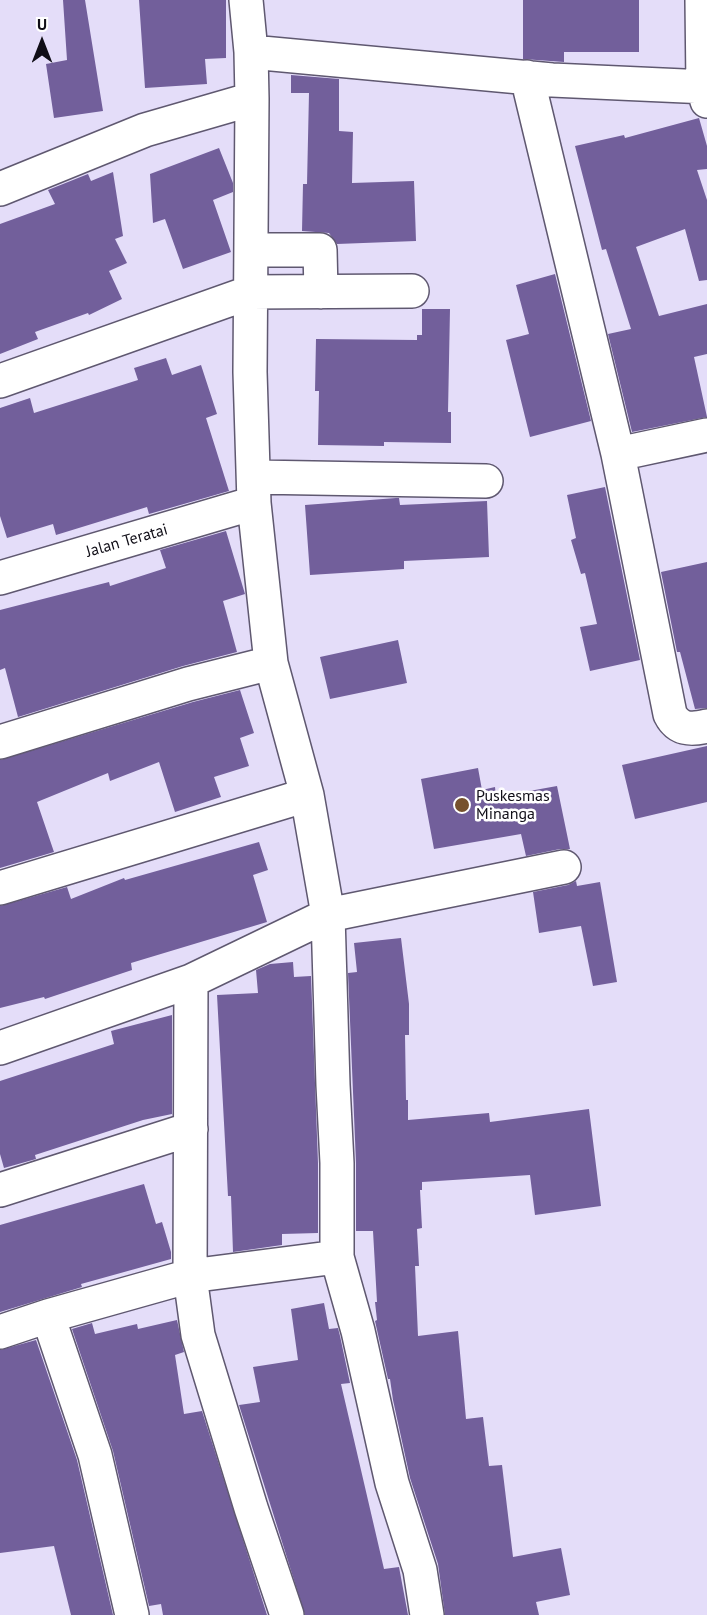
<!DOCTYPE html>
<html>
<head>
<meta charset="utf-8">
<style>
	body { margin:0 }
	#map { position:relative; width:707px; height:1615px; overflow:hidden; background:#e4ddf9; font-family:"PT Sans",sans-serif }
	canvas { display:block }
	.north { position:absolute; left:12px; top:12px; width:60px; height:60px; -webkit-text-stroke:4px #fff; paint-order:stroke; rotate:0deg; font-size:16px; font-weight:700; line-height:24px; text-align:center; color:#100e17 }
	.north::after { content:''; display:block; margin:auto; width:21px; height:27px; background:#100e17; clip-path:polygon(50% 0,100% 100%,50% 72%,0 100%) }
</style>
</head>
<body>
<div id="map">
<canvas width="707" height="1615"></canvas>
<div class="north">U</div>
</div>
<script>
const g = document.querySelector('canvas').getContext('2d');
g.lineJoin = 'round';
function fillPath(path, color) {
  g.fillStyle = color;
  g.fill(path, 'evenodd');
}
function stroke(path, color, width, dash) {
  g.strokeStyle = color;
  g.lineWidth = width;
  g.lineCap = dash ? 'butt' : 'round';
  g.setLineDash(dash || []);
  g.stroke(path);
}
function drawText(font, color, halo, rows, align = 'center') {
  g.font = font + ' "PT Sans",sans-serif';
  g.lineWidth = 5;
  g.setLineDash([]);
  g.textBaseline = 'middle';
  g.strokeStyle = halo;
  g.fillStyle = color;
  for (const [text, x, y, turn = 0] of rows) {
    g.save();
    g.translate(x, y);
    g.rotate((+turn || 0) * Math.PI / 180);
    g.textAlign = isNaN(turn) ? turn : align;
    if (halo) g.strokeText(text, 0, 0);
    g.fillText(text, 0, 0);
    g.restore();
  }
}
const building = new Path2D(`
	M63,0h22l18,111 -49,7 -8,-54 21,-4z
	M139,0h87v58l-21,1 2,25 -62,4z
	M523,0h116v52h-75v10l-41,-3z
	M291,75l48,4v52l14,1 -1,51 62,-2 2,60 -79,3 -8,-11 -27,-2 1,-47h4l2,-91h-18z
	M699,118l8,28v23l-10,1 10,30v80l-8,1 -14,-52 -49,18 23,69 48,-12v50l-13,3 13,60 -75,15 -24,-98 23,-5 -25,-80 -4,1 -27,-104 49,-11 1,3z
	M219,148l14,35v9l-20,8 18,52 -48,17 -18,-50 -12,4 -3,-49z
	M113,172l10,64 -8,3 12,24 -18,8 13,28 -33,16 -1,-2 -53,19 3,7 -38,15v-130l55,-20 -7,-14 40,-16 3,7z
	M555,274l36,147 -61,16 -24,-97 23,-6 -13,-49z
	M422,309h28l-2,103h3v31l-67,-1v4l-66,-1 1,-54h-4l1,-52 101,1v-5h5z
	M166,358l6,17 29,-10 16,49 -11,4 23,73 -80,23 -2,-7 -91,28 -3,-11 -46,14 -7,-22v-108l30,-10 4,15 104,-33 -4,-12z
	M605,487l35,173 -50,11 -10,-44 17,-3 -12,-51 -4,1 -10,-34 5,-2 -9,-43z
	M396,498h3l1,7 87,-4 2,56 -85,4v8l-94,6 -5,-70z
	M226,531l19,63 -22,7 14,51 -54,14 -165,51 -13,-49 -5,2v-60l109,-28 1,4 56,-18 -6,-18z
	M707,562v146l-12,1 -15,-57h-3l-16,-80z
	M398,640l9,43 -77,16 -10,-42z
	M240,690l14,43 -14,5 9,28 -35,11 7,20 -46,15 -16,-50 -49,19 -2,-8 -71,29 17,50 -54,16v-108l193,-58z
	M707,746v56l-72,17 -13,-54z
	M478,768l4,22 13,-3 1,10 61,-11 13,63h-10l-34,7 -5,-22 -87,15 -13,-70z
	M259,842l9,28 -15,5 14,47 -136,41 1,7 -87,29 -1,-2 -44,11v-102l67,-19 4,12 53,-21 1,2z
	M576,881l1,5 23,-4 17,100 -24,4 -12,-60 -42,7 -6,-41 35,-7z
	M401,938l8,66v31h-4l1,65h2v20l81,-7 1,9 99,-13 12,97 -66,9 -5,-40 -108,7v8h-2l2,38 -5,1 2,37h-4l3,70 40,-5 8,88 17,-2 6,49 13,-1 11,92 48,-9 9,47 -34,7 3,13h-94l-7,-51 -28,-86 -17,-78 -3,-21h-2l-13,-58 2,-1 -2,-18h2l-4,-71h-17v-68l-8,-190 9,-1 -3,-29z
	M293,962l1,15 17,-1 7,187v70l-36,1v11l-49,7 -2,-56h-3l-11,-201 41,-2 -2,-23 14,-6z
	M172,1015v99l-29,6 -108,35 1,4 -32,9 -4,-14v-73l114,-37 -3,-13z
	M144,1184l12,40 6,-2 9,30v7l-90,25 1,3 -82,25v-87z
	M324,1303l5,26 9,-1 2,8 10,47 -9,1 43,185 15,-2 9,48h-103l-66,-210 21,-3 -7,-35 45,-7 -7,-51z
	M177,1320l7,32 -9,3 9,59 18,-3 65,204h-104l-2,-11 -12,2 -36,-155 -41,-122 20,-6 3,11 42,-10 1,5z
	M36,1340l41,120 36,155h-42l-17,-69 -54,7v-203z`);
const minor = new Path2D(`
	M246,0l5,52 1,47 -2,273 4,131 17,160 36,132 21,120 5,170 4,78v94l21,74 34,152 28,87 7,45
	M702,0l1,87 4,14
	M251,52l301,28 155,7
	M527,77l91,377 52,260c8,16 21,16 37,12
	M0,189l145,-59 107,-31
	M251,250h69l1,42
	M0,381l251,-89 161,-1
	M618,454l89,-19
	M255,477l231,4
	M0,578l254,-75
	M0,742l188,-58 83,-21
	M0,888l307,-93
	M191,981l-1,295 8,59 53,173 36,107
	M0,1048l191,-67 137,-66 236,-48
	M0,1190l191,-61
	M48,1316l47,139 37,160
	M0,1332l48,-16 142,-40 147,-19`);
const markers = [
	[462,805,8,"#76512c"]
];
const streetNames = [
	["Jalan Teratai",127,541,-16]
];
const poiNames = [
	["Puskesmas",476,796],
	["Minanga",476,814]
];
fillPath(building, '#725f9b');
stroke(minor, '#5f5870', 36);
stroke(minor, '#fff', 33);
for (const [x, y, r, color] of markers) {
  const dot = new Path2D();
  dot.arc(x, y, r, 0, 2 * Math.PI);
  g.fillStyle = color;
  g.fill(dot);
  stroke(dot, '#fff', 2);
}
drawText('16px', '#100e17', '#fff', streetNames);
drawText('16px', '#100e17', '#fff', poiNames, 'left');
</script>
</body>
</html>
